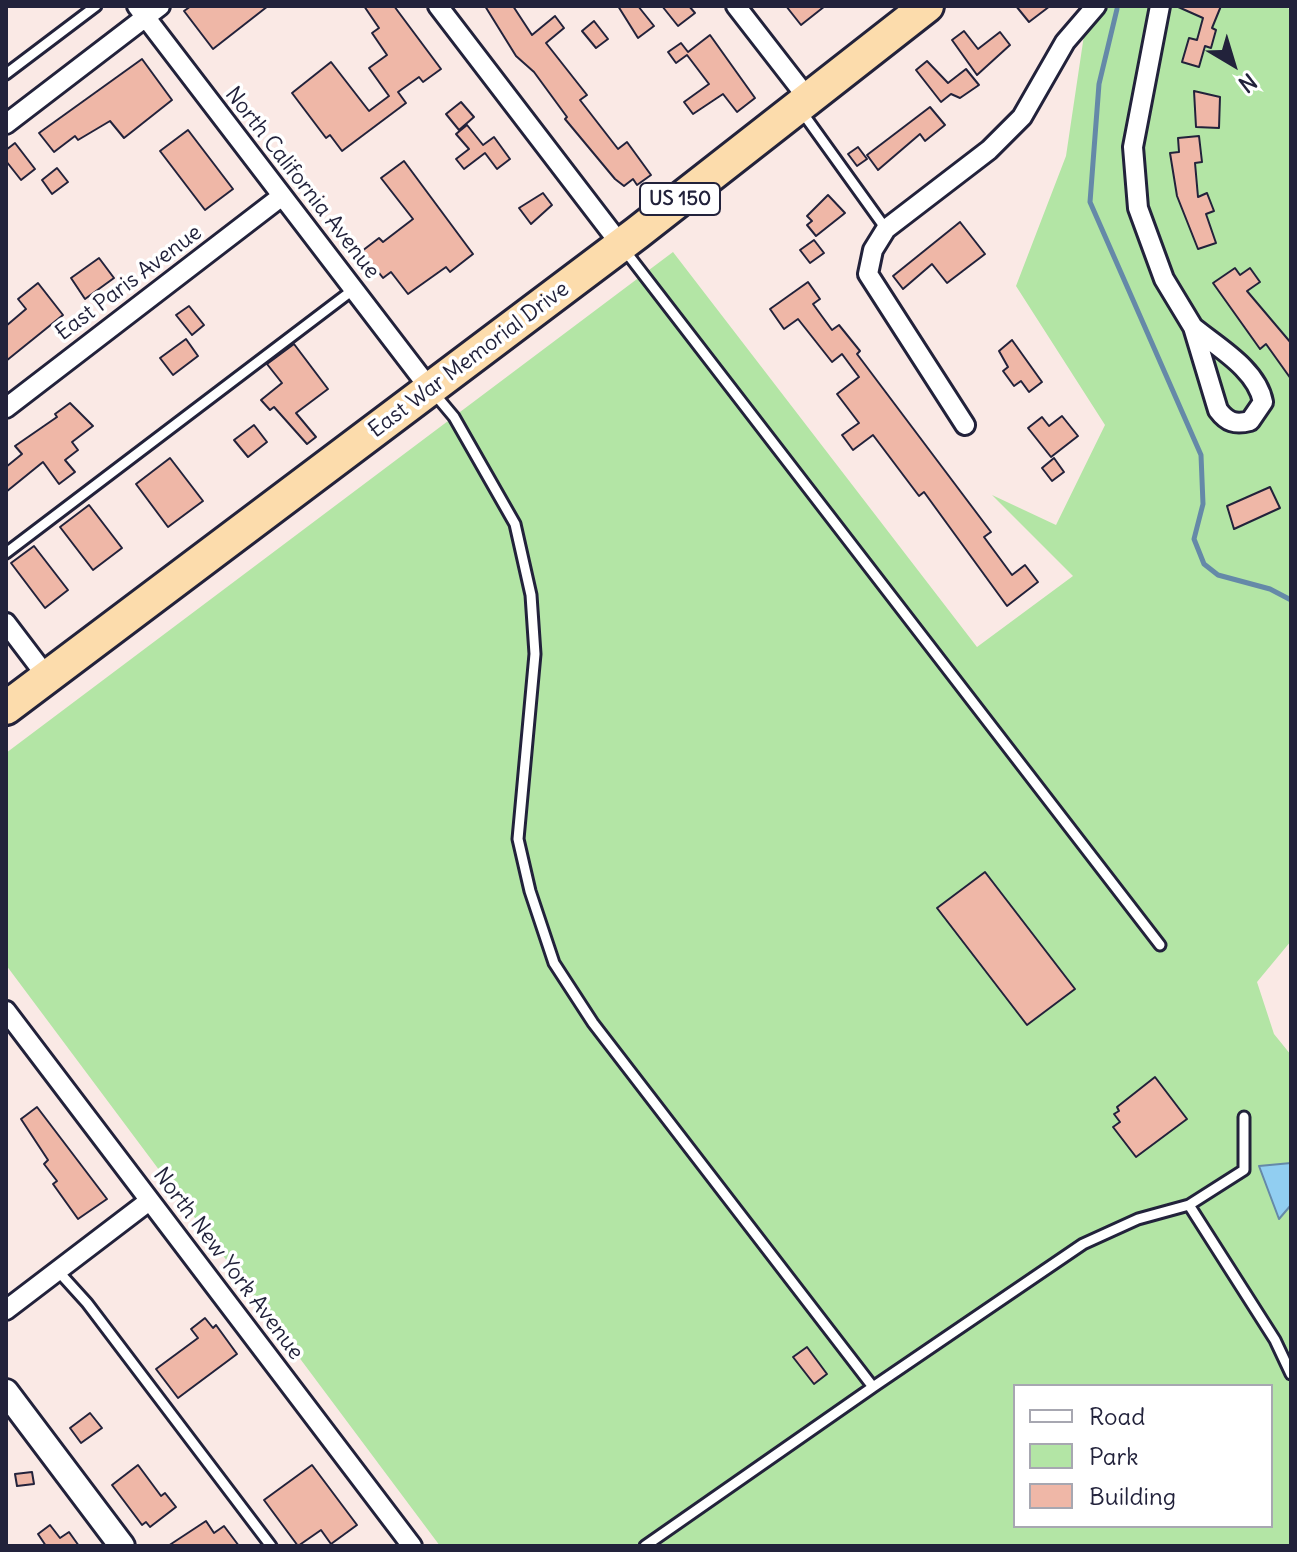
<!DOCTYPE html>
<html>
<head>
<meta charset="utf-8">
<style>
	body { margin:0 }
	#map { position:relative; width:1297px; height:1552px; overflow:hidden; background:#fae9e5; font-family:Delius,sans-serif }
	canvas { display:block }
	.frame { position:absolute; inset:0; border:8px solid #22223b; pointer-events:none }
	.legend { position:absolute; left:1013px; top:1384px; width:260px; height:144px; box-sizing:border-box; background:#fff; border:2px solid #a7a7b1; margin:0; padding:10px 14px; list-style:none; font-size:24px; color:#22223b }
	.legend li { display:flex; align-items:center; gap:16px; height:40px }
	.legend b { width:40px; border:2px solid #a7a7b1 }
	.north { position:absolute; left:1193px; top:24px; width:80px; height:80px; -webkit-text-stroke:6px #fff; paint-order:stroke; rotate:142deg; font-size:22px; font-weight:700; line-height:32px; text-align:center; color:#22223b }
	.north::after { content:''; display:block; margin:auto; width:28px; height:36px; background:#22223b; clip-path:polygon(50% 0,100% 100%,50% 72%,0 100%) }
</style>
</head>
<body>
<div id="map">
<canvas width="1297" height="1552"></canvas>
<div class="frame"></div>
<ul class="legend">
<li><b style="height:10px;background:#fff"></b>Road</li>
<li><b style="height:22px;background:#b3e5a5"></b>Park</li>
<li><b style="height:22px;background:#efb7a7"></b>Building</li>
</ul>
<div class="north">N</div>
</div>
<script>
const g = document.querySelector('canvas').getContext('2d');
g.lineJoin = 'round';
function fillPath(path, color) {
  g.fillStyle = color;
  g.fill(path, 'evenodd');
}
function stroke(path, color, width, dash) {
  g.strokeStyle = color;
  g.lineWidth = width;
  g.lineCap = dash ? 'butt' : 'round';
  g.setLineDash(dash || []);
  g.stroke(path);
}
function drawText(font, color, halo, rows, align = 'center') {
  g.font = font + ' Delius,sans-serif';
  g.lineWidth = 7;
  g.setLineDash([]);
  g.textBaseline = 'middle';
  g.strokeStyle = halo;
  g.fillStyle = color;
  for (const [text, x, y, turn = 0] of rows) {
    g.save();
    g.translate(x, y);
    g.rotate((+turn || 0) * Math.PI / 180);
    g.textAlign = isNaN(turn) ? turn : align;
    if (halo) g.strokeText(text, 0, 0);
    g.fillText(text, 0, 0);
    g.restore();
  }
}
const green = new Path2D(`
	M1091,6h196l4,7v928l-34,41 17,52 17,21v491h-851l-434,-581v-212l667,-501 304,395 96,-71 -81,-81 64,30 49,-100 -89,-139 50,-130 21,-141zM1015,1386h256v140h-256z`);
const water = new Path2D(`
	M1291,1163v42l-12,14 -20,-53z`);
const stream = new Path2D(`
	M1117,9l-18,75 -9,118 111,253 2,49 -9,35 10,25 14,11 52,14 21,11`);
const building = new Path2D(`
	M191,6h77l-55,43 -29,-38z
	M364,6h30l47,63 -18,13 -4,-5 -21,15 8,11 -64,48 -12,-16 -4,3 -34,-45 39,-31 38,49 20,-15 -20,-28 18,-13 -15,-22 7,-5z
	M485,6h28l19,29 23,-19 9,12 -18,15 41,52 -7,5 38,49 9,-7 24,33 -14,10 -4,-6 -9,7 -9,-7 -50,-60 2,-2 -33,-45 -18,-16z
	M618,6h20l16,20 -16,12z
	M662,6h27l6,7 -17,13z
	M786,6h39l-24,19z
	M1016,6h34l-21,16z
	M1176,6h45l-9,22 4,2 -5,18 -6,-2 -6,21 -17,-5 7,-24 8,2 6,-22z
	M594,21l14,18 -12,9 -14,-17z
	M964,31l14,18 22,-17 10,13 -33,30 -25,-35z
	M710,35l45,63 -18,14 -14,-18 -30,20 -9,-12 25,-18 -22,-29 -11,8 -8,-11 13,-9 7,9z
	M142,59l30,41 -48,38 -14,-17 -32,19 -3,-4 -21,16 -15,-19z
	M927,61l21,22 18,-14 13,16 -19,13 -9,-4 -10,8 -25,-32z
	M1194,91l26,6 -1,31 -23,-1z
	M461,102l13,15 -15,13 -13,-16z
	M930,107l15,18 -20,16 -5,-7 -42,36 -11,-15z
	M467,125l16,20 11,-8 16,22 -13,10 -12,-16 -21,16 -8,-10 13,-10 -13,-15z
	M188,130l45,59 -28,21 -45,-59z
	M1199,136l3,26 -7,1 3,34 9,-4 7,18 -8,3 10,29 -18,6 -21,-53 -7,-43 9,-1 -1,-14z
	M15,143l20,26 -14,11 -15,-19v-11z
	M858,147l9,12 -10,7 -9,-12z
	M404,161l69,93 -23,18 -4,-5 -38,27 -17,-22 -8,6 -21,-27 17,-13 4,4 30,-23 -32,-41z
	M57,168l11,14 -16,12 -10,-14z
	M543,193l9,12 -21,19 -12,-16z
	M828,195l17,18 -29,23 -9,-11 5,-4 -5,-5z
	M960,222l25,32 -38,29 -15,-19 -29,25 -10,-13z
	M814,240l10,13 -14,10 -10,-13z
	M99,258l15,20 -29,21 -14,-21z
	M1235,268l5,7 10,-7 10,14 -13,9 44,52v36l-25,-35 -6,5 -47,-66z
	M808,282l12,17 -7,5 19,26 7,-5 21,26 -3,3 134,178 -7,5 28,38 13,-10 13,17 -31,24 -83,-114 -5,4 -46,-61 -20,15 -11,-15 17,-12 -22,-29 22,-17 -17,-23 -10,8 -34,-43 -14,10 -14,-20z
	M38,283l25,32 -57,46v-35l20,-17 -8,-10z
	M189,306l15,19 -12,10 -16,-20z
	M186,339l12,17 -25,19 -13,-17z
	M1012,340l30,42 -13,10 -8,-11 -7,5 -11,-15 5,-4 -9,-16z
	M294,344l34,45 -32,24 20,24 -9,7 -33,-37 -4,3 -9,-10 21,-17 -15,-19z
	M70,403l23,23 -21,16 6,8 -13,10 10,12 -16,12 -16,-22 -37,30v-25l16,-13 -7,-8 42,-29 -2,-3z
	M1062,416l16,20 -27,21 -23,-29 14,-11 7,9z
	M254,425l13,17 -19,15 -14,-17z
	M170,458l33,43 -35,26 -32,-43z
	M1054,458l10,14 -12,9 -10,-13z
	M1270,487l10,21 -46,21 -7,-23z
	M89,505l33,43 -29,22 -33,-43z
	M34,546l34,44 -23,18 -34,-45z
	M985,872l90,117 -48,36 -90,-117z
	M1155,1077l32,42 -51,38 -23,-30 7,-5 -6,-8 5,-3 -2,-4z
	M37,1107l70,92 -29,20 -25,-35 4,-3 -13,-17 4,-4 -27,-41z
	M205,1318l8,10 3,-3 21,29 -59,44 -22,-29 42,-31 -7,-9z
	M807,1347l20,27 -13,10 -21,-27z
	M90,1413l12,15 -21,15 -11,-15z
	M138,1465l23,31 4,-3 11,14 -26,20 -4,-5 -4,3 -30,-40z
	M312,1465l45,60 -26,19 -10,-14 -23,16 -34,-46z
	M32,1472l2,12 -17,2 -2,-12z
	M206,1521l8,12 10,-7 15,20h-71z
	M50,1525l10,13 9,-6 10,14h-33l-8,-12z`);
const service = new Path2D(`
	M6,74l90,-68
	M802,112l84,117
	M623,248l537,697
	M433,392l21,25 61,107 16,71 4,59 -17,185 12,52 24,72 39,60 280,364 210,-143 55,-25 51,-14 55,-35v-53
	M6,553l348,-264
	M1189,1205l86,135 16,34
	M58,1271l29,32 184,243
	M645,1546l228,-159`);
const minor = new Path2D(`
	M137,6l293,383
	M438,6l183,239
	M736,6l73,94
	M1160,6l-27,141 5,61 26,71 29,48 25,83c9,12 17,15 32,11l13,-19c-6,-33 -46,-55 -70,-75
	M6,124l154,-118
	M6,408l276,-212
	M965,425l-97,-151 5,-24 13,-21 103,-79 33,-33 43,-75 31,-36
	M6,623l41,54
	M6,1011l406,535
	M6,1310l143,-109`);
const tertiary = new Path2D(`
	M6,1392l116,154`);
const trunk = new Path2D(`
	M6,708l631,-475 290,-227`);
const shields = [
	[680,199,80]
];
const shieldNames = [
	["US 150",680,199]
];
const streetNames = [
	["North California Avenue",302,183,52],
	["East Paris Avenue",129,283,-37],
	["East War Memorial Drive",469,360,-37],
	["North New York Avenue",228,1264,53]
];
fillPath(green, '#b3e5a5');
fillPath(water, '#91cef1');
stroke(water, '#6589a8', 2);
stroke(stream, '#6589a8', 5);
fillPath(building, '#efb7a7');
stroke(building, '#22223b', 2);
stroke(service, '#22223b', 15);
stroke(minor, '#22223b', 24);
stroke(tertiary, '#22223b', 30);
stroke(trunk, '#22223b', 38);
stroke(service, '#fff', 9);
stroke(minor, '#fff', 18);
stroke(tertiary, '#fff', 24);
stroke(trunk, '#fcdcac', 32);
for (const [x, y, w] of shields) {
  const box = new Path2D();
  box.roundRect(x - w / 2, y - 16, w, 32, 6);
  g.fillStyle = '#fff';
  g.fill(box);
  stroke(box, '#22223b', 2);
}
drawText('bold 20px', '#22223b', null, shieldNames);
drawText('22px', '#22223b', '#fff', streetNames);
</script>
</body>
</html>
